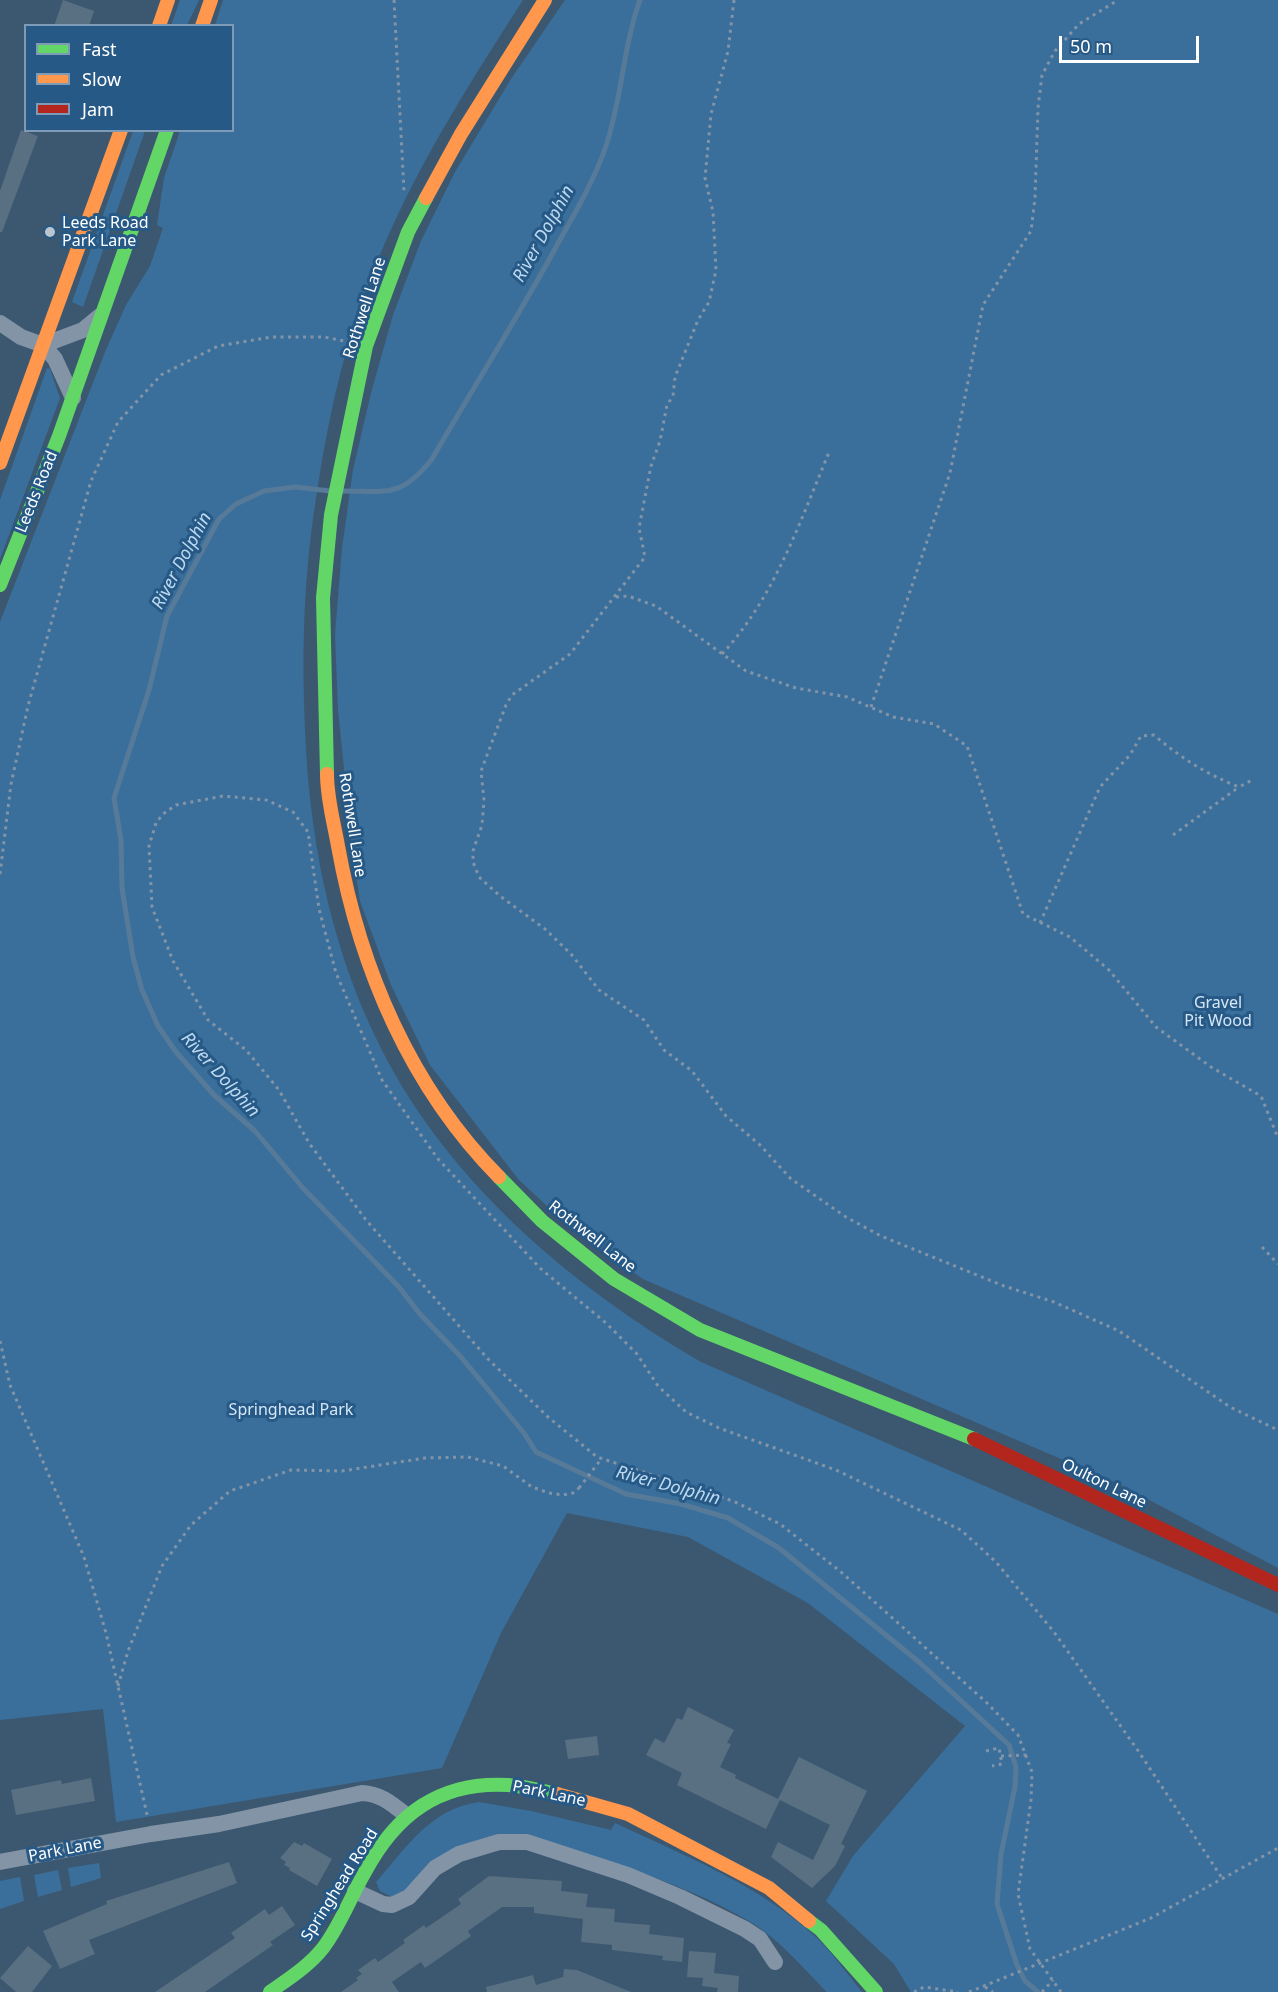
<!DOCTYPE html>
<html>
<head>
<meta charset="utf-8">
<style>
	body { margin:0 }
	#map { position:relative; width:1278px; height:1992px; overflow:hidden; background:#3c5870; font-family:"Noto Sans",sans-serif }
	canvas { display:block }
	.legend { position:absolute; left:24px; top:24px; width:210px; height:108px; box-sizing:border-box; background:#265986; border:2px solid #7d9bb6; margin:0; padding:8px 10px; list-style:none; font-size:18px; color:#fff }
	.legend li { display:flex; align-items:center; gap:12px; height:30px }
	.legend b { width:30px; border:2px solid #7d9bb6 }
	.scale { position:absolute; left:1059px; top:36px; width:140px; height:27px; box-sizing:border-box; border:3px solid #fff; border-top:0; padding-left:8px; font-size:18px; line-height:21px; white-space:nowrap; color:#fff; -webkit-text-stroke:4px #265986; paint-order:stroke }
</style>
</head>
<body>
<div id="map">
<canvas width="1278" height="1992"></canvas>
<ul class="legend">
<li><b style="height:8px;background:#63d668"></b>Fast</li>
<li><b style="height:8px;background:#ff974d"></b>Slow</li>
<li><b style="height:8px;background:#b3261e"></b>Jam</li>
</ul>
<div class="scale">50 m</div>
</div>
<script>
const g = document.querySelector('canvas').getContext('2d');
g.lineJoin = 'round';
function fillPath(path, color) {
  g.fillStyle = color;
  g.fill(path, 'evenodd');
}
function stroke(path, color, width, dash) {
  g.strokeStyle = color;
  g.lineWidth = width;
  g.lineCap = dash ? 'butt' : 'round';
  g.setLineDash(dash || []);
  g.stroke(path);
}
function drawText(font, color, halo, rows, align = 'center') {
  g.font = font + ' "Noto Sans",sans-serif';
  g.lineWidth = 6;
  g.setLineDash([]);
  g.textBaseline = 'middle';
  g.strokeStyle = halo;
  g.fillStyle = color;
  for (const [text, x, y, turn = 0] of rows) {
    g.save();
    g.translate(x, y);
    g.rotate((+turn || 0) * Math.PI / 180);
    g.textAlign = isNaN(turn) ? turn : align;
    if (halo) g.strokeText(text, 0, 0);
    g.fillText(text, 0, 0);
    g.restore();
  }
}
const green = new Path2D(`
	M180,0h19l-12,25 -16,1z
	M223,0h300c-56,87 -109,170 -148,267 -35,84 -52,177 -64,267 -8,65 -9,130 -6,196 4,104 24,209 69,304 67,143 194,250 327,328l577,252v378h-367l-17,-28 -68,-63 27,-45 112,-130 -157,-123 -120,-66 -121,-24 -66,120 -59,135 -326,54 -13,-113 -103,11v-1098l105,-270 21,-47 24,-39 13,-38 -6,-3 7,-47 16,-47 52,-1v-104l-17,-1z
	M565,0h713v1568l-159,-84 -476,-205 -71,-50 -53,-49 -89,-115 -39,-80 -31,-84 -8,-53 -14,-139 -3,-74 7,-87 11,-78 18,-77 22,-78 28,-74 34,-69 56,-93z
	M133,131h12l-62,176 -11,-5z
	M47,368l3,1 10,29 -60,161v-59z
	M479,1802l52,9 80,19 4,-7c70,33 145,62 203,116 16,16 30,36 44,53h-35c-24,-24 -48,-53 -78,-71 -73,-43 -156,-63 -237,-86l-120,62 -12,-6 -4,-9c31,-35 54,-73 103,-80z
	M99,1863l2,15 -30,9 -3,-19z
	M58,1870l4,20 -24,7 -4,-22z
	M20,1877l4,24 -24,8v-28z`);
const stream = new Path2D(`
	M330,491l-35,-4 -31,4 -28,13 -17,15 -52,97 -18,74 -35,108 7,42 1,48 11,69 9,33 16,36 18,26 38,43 41,36 47,56 97,100 20,26 42,44 63,76 12,19 90,42 55,10 47,14 51,30 140,114 90,83 7,22 -1,20 -14,67 -4,50 20,61 8,16 13,11
	M342,491c47,0 59,7 90,-32 41,-71 85,-140 124,-212 18,-32 38,-66 50,-101 16,-48 17,-99 34,-146`);
const building = new Path2D(`
	M63,0l31,11 -5,15h-35z
	M21,130l17,6 -36,96h-2v-41z
	M688,1707l46,23 -7,13 4,1 -11,23 16,8 -1,3 43,21 21,-42 68,34 -26,53 4,2 -10,20 -23,22 -41,-31 7,-15 35,18 17,-35 -50,-25 -14,29 -89,-44 5,-12 -36,-18 9,-17 9,5 13,-25 5,2z
	M597,1736l2,19 -31,4 -3,-19z
	M91,1778l4,23 -79,14 -5,-25 50,-10 1,4z
	M294,1842l8,4 2,-3 28,16 -15,27 -28,-16 1,-2 -6,-3 2,-3 -6,-4z
	M229,1862l8,21 -148,57 6,14 -35,15 -17,-38 64,-27 -1,-3z
	M489,1876l73,5 -1,10 27,3 -2,13 29,2 -1,13 36,3 -1,9 35,4 -2,24 -20,-2 1,-4 -51,-6v-5l-31,-3 2,-23 -49,-6v-6h-32l-34,24 3,5 -46,32 -4,-6 -29,20 7,10h-58l17,-12 -2,-2 6,-4 -4,-4 17,-12 3,4 27,-19 -2,-3 21,-15 2,3 35,-24 -3,-5z
	M282,1906l13,19 -25,17 3,3 -68,47h-50l80,-54 -4,-5 34,-24 4,6z
	M28,1946l24,20 -20,26h-16l-16,-14z
	M689,1951l27,2 -2,20 25,3 -1,16h-21l1,-4 -16,-2 1,-8 -16,-1z
	M564,1969l13,1 54,22h-144l-1,-5 47,-12 3,10 27,-8z`);
const path = new Path2D(`
	M394,0l10,191
	M734,0l-6,51 -17,63 -6,64 8,34 3,58 -7,32 -11,18 -23,57 -2,19 -6,9 -7,36 -9,25 -12,62 6,29 -75,97 -58,41 -6,10 -25,66 3,29 -2,25 -9,26v11l6,15 21,19 45,33 26,25 28,36 45,30 20,30 28,21 34,45 34,29 31,34 55,38 35,19 123,50 50,16 65,29 111,76 48,23
	M616,597l12,-1 28,10 90,65 50,17 51,9 46,20 41,7 33,22 56,168 47,23 39,33 47,57 55,40 50,29 17,42
	M722,654c53,-57 78,-133 108,-204
	M871,707l79,-234 33,-168 48,-74 4,-33 3,-90 4,-33 13,-24 24,-27 39,-24
	M1173,835l66,-48
	M0,874l11,-90 17,-78 63,-225 27,-59 43,-47 57,-29 53,-9h53l20,4
	M1040,923l60,-136 30,-32 11,-19 13,-1c27,23 52,39 85,52l13,-7
	M1262,1247l16,17
	M0,1341l10,44 74,172 22,76 42,186
	M118,1686l10,-35 34,-85 29,-41 39,-34 61,-21 51,1 83,-13 43,-1 35,9 29,21 17,6 14,2 10,-2 6,-5
	M986,1751l13,-3 3,16 -10,2
	M1001,1756l25,-1
	M985,1987l8,5
	M914,1992l10,-5 34,5
	M969,1992l182,-74 127,-70
	M1042,1992l11,-12
	M1061,1992l-31,-43 -12,-55 13,-94 1,-28 -14,-37 -32,-33 -145,-130 -61,-48 -47,-23 -136,-44 -49,-40 -60,-58 -122,-139 -57,-77 -30,-53 -33,-40 -38,-30 -35,-59 -21,-54 -3,-61 7,-23 7,-9 13,-9 47,-9 43,4 27,12 15,20 11,77 17,64 46,107 56,79 103,110 65,54 31,31 21,32 28,26 33,16 117,42 125,60 35,32 58,70 85,120 83,126`);
const street = new Path2D(`
	M0,323l21,14 22,8
	M43,345l40,-15 17,-14
	M43,345l12,14 18,39
	M0,1862l151,-28 68,-10 143,-31c19,1 29,10 44,22
	M355,1891l28,13 9,1 17,-8 26,-29 24,-14 40,-12h28l101,33 52,22 65,32 15,10 15,23`);
const fast = new Path2D(`
	M0,585l59,-149 108,-306
	M327,774l-4,-176 8,-83 35,-169 42,-114 18,-34
	M499,1177l43,44 72,58 86,51 274,109
	M809,1921l12,9 55,62
	M270,1992c18,-13 39,-26 53,-44 17,-22 28,-52 42,-76 31,-58 75,-91 143,-87 16,1 33,6 49,9`);
const slow = new Path2D(`
	M159,26l9,-26
	M202,26l9,-26
	M426,198l35,-64 84,-134
	M0,463l121,-333
	M327,774c0,25 7,49 11,72 22,123 73,242 161,331
	M557,1794l71,20 141,74 40,33`);
const jam = new Path2D(`
	M974,1439l304,146`);
const pathBridge = new Path2D(`
	M579,1488l23,-30`);
const markers = [
	[50,232,6,"#bbc5cd"]
];
const poiNames = [
	["Leeds Road",62,223],
	["Park Lane",62,241]
];
const streetNames = [
	["Rothwell Lane",365,308,-72],
	["Leeds Road",37,492,-68],
	["Rothwell Lane",352,825,81],
	["Rothwell Lane",592,1237,38],
	["Oulton Lane",1104,1484,26],
	["Park Lane",549,1794,12],
	["Park Lane",65,1850,-11],
	["Springhead Road",340,1885,-58]
];
const parkNames = [
	["Gravel",1218,1003],
	["Pit Wood",1218,1021],
	["Springhead Park",291,1410]
];
const waterNames = [
	["River Dolphin",544,234,-61],
	["River Dolphin",182,561,-62],
	["River Dolphin",220,1075,48],
	["River Dolphin",668,1486,15]
];
fillPath(green, '#3a6f9c');
stroke(stream, '#577a99', 5);
fillPath(building, '#596f82');
stroke(path, '#8394a6', 3, [3, 4.5]);
stroke(street, '#8394a6', 16);
stroke(fast, '#63d668', 14);
stroke(slow, '#ff974d', 14);
stroke(jam, '#b3261e', 14);
stroke(pathBridge, '#8394a6', 3, [3, 4.5]);
for (const [x, y, r, color] of markers) {
  const dot = new Path2D();
  dot.arc(x, y, r, 0, 2 * Math.PI);
  g.fillStyle = color;
  g.fill(dot);
  stroke(dot, '#265986', 2);
}
drawText('16px', '#fff', '#265986', poiNames, 'left');
drawText('16px', '#fff', '#265986', streetNames);
drawText('16px', '#d5e7f7', '#265986', parkNames);
drawText('italic 18px', '#bcd9f0', '#265986', waterNames);
</script>
</body>
</html>
